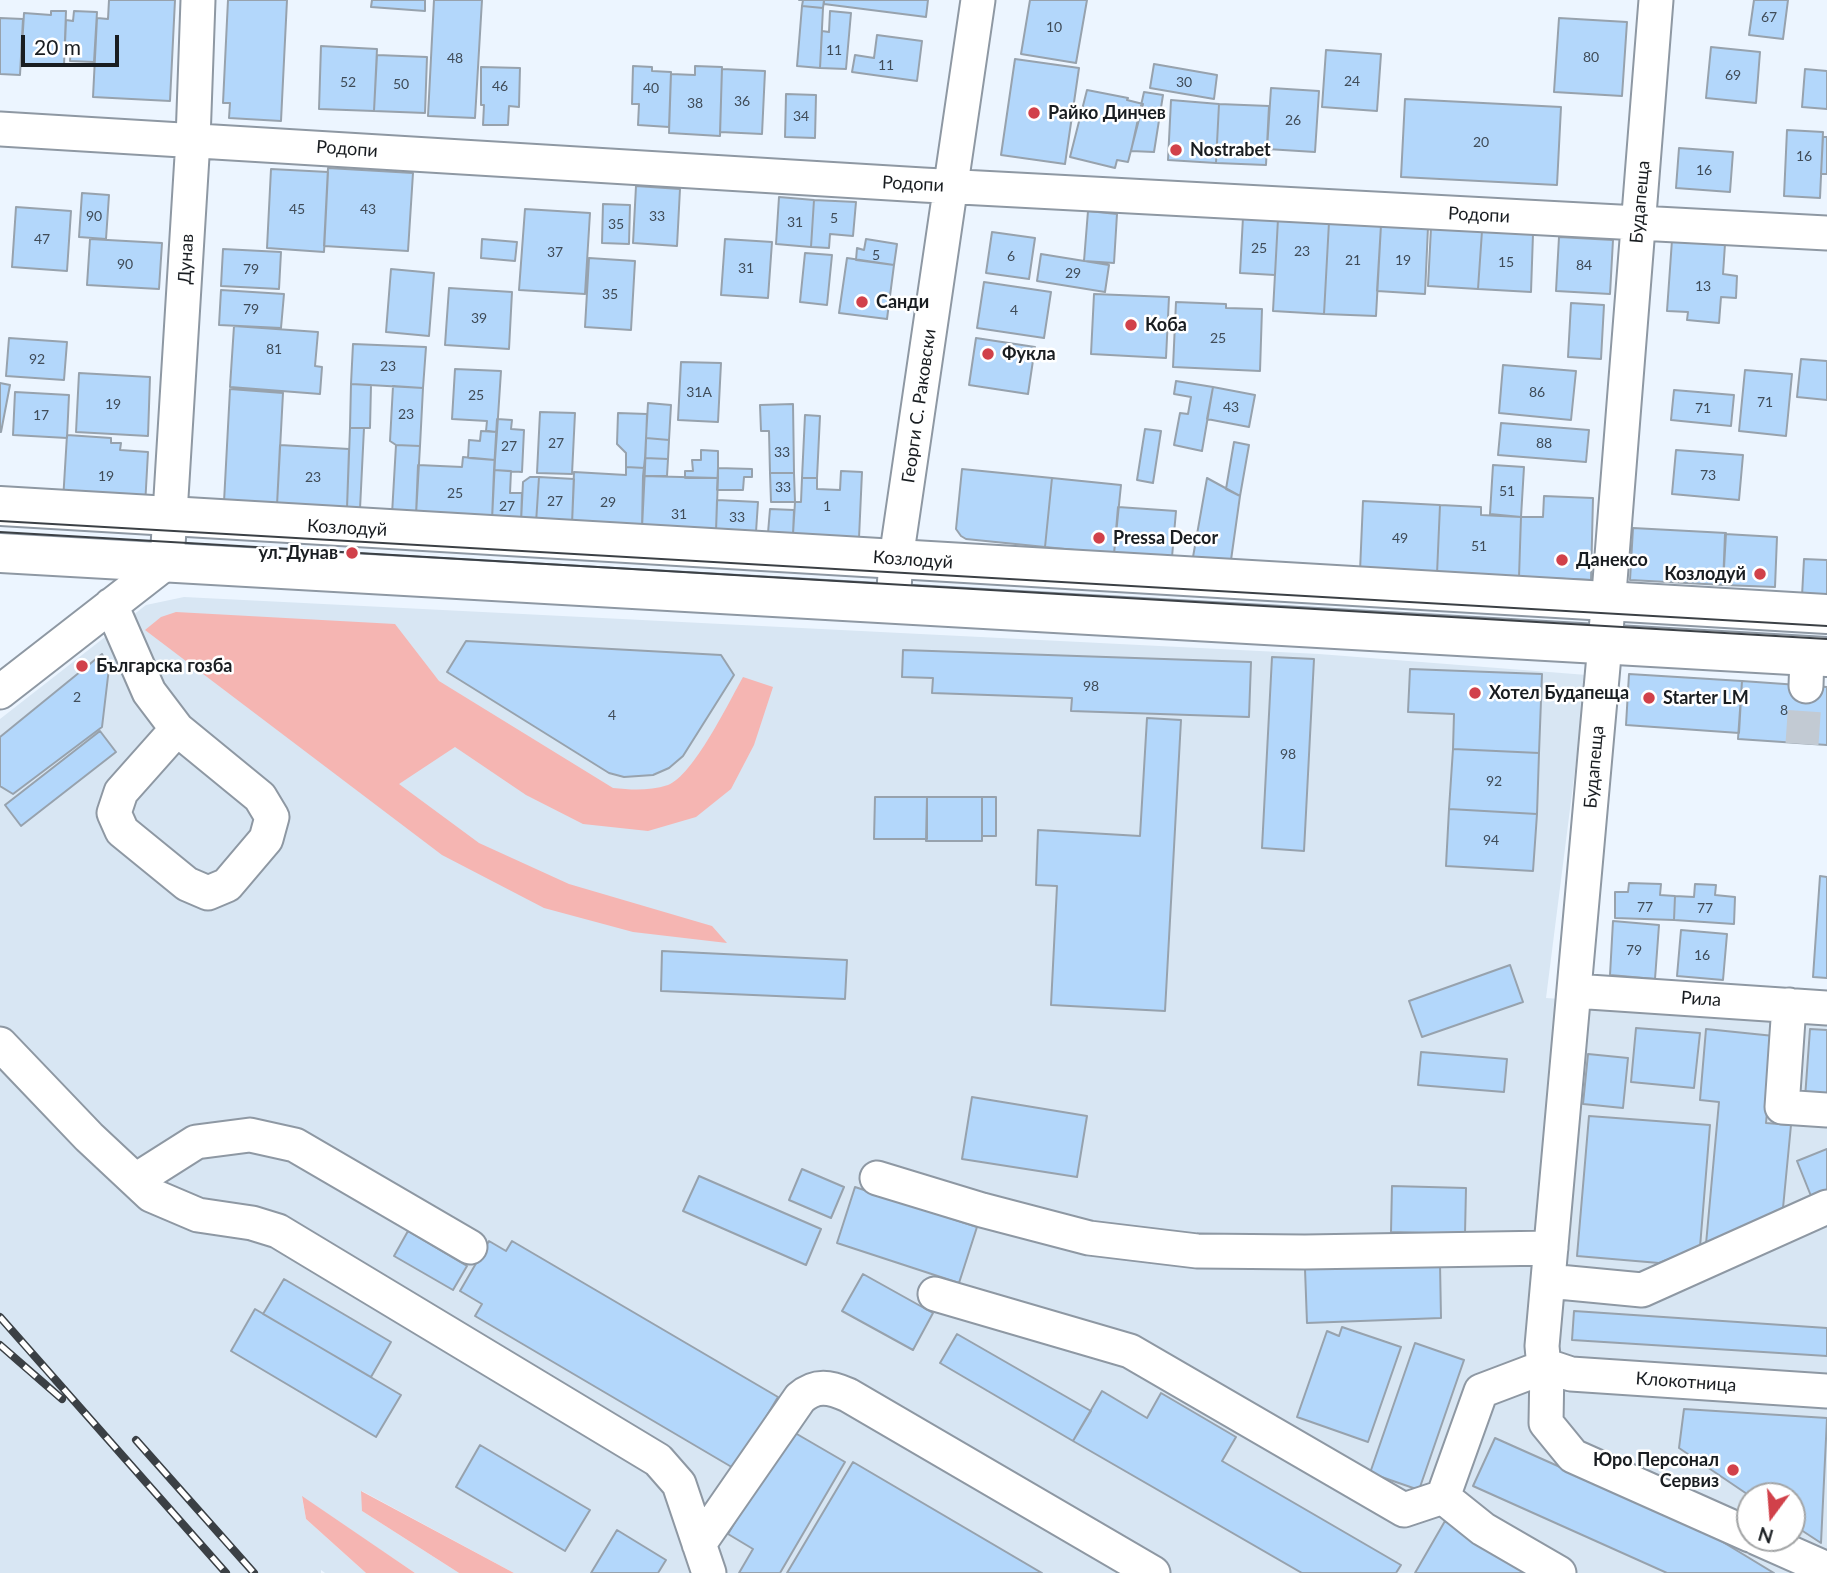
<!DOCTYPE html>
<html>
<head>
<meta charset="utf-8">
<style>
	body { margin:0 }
	#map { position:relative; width:1827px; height:1573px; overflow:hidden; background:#ecf5ff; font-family:Lato,sans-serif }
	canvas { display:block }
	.north { position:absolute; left:1736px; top:1482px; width:70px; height:70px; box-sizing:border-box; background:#fff; border:2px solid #a3a5a6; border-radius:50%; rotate:196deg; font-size:19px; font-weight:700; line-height:28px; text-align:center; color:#191d21 }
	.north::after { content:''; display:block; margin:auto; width:24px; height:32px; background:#d1414a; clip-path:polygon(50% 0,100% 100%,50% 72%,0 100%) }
	.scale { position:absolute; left:21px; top:35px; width:98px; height:32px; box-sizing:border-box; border:4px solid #191d21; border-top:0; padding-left:9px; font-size:21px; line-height:24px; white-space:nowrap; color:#191d21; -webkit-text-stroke:5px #fff; paint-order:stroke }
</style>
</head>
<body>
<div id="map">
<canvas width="1827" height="1573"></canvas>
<div class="north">N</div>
<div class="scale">20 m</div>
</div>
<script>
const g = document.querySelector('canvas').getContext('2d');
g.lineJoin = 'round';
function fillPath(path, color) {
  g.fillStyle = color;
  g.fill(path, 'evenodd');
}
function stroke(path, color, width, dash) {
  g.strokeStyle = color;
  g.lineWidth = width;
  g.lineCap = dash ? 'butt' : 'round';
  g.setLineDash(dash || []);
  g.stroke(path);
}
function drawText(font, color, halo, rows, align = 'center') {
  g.font = font + ' Lato,sans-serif';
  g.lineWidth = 5;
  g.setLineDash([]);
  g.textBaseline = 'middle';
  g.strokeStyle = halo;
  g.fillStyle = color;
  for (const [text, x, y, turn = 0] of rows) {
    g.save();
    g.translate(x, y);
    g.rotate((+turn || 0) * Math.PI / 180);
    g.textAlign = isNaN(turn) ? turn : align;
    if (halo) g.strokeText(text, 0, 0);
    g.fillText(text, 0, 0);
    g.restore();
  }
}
const built = new Path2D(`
	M184,597l1135,57 268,21 -41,323 281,19v556h-1313l-152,-82v20l97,62h-44l-113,-76 4,22 60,54h-41l-4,-3v3h-321v-854l146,-114zM1750,1496h42v42h-42z`);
const green = new Path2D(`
	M176,612l219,12 44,57 174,107c19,2 36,3 55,-3 25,-9 61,-83 75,-108l30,10 -19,58 -23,44 -35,28 -48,14 -65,-7 -57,-29 -71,-48 -56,37 80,59 90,41 143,42 15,17 -94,-11 -89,-24 -102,-53 -297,-225 16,-13z
	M361,1491l153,82h-55l-97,-62z
	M302,1496l113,77h-49l-60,-54z`);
const building = new Path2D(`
	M109,0h66l-5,101 -77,-4 4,-79 11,1z
	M228,0h59l-6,121 -52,-3 1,-15h-7z
	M372,0h53v11l-54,-4z
	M434,0h48l-7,118 -47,-2z
	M799,0h25l-1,8 -21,-2 1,-6z
	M824,0h104l-2,17 -102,-13z
	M1030,0h57l-11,63 -55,-9z
	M1754,0h34l-5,39 -34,-4z
	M802,6l21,2 -3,60 -23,-2z
	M51,11h15l-2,55 -43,-2 3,-51 27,2z
	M74,11l23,1 -3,50 -24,-1 1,-16 -6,-1 1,-24 7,1z
	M830,11l21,2 -5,56 -26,-1 2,-37 7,1z
	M0,18l23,1 -3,56 -20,-1z
	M1559,18l68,4 -5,74 -68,-4z
	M877,35l45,6 -5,40 -65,-9 3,-17 19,3z
	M321,46l56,3 -3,62 -55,-2z
	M1711,47l49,5 -4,51 -50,-5z
	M1326,50l55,4 -4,57 -55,-4z
	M377,55l50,2 -2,56 -51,-2z
	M1015,59l64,9 -14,96 -64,-9z
	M1154,64l63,11 -3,24 -64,-11z
	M633,66l19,1v4l19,1 -2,55 -31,-2 1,-21h-7z
	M695,66l27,1 -2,69 -51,-3 2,-59 24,1z
	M481,67l39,1 -1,39 -10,-1 -1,19h-25l1,-20h-3z
	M722,69l43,2 -3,63 -42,-2z
	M1805,69l22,2v38l-25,-2z
	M1271,88l48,3 -4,61 -48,-3z
	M1087,90l41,8 -1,2 16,4 -15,58 -11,-2 -2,8 -45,-11z
	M1144,92l19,3 -9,57 -23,-1z
	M786,94l30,1 -1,43 -30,-1z
	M1405,99l156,8 -4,78 -156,-8z
	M1171,100l48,4 -3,59 -48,-3z
	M1219,104l50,2 -3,59 -50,-2z
	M1787,130l36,2 -3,66 -36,-2z
	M1823,137h4v37h-6z
	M1679,148l54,4 -3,40 -54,-4z
	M328,168l85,5 -5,78 -84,-5z
	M271,169l57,3 -4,80 -57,-4z
	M636,186l44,3 -3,57 -44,-3z
	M82,193l27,2 -3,44 -27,-2z
	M779,197l35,3 -3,47 -35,-3z
	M814,200l42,2 -3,34 -23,-2 -1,14 -18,-1z
	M603,204l27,1 -1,39 -27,-1z
	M16,207l55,4 -4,60 -55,-4z
	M525,209l65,4 -5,81 -66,-4z
	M1088,211l29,3 -3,49 -30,-2z
	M1243,217l35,2 -3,56 -35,-2z
	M1278,219l51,3 -5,92 -51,-3z
	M1329,222l52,3 -5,91 -52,-2z
	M1381,225l47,2 -3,67 -48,-3z
	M1431,228l51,3 -4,58 -50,-3z
	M1482,231l51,3 -2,58 -53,-3z
	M992,232l43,6 -6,41 -43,-6z
	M1559,237l54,3 -3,54 -54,-3z
	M90,239l72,4 -3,46 -72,-4z
	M482,239l35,3 -2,19 -34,-3z
	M725,239l47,3 -4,56 -47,-3z
	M866,239l31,5 -3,21 -38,-5 1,-12 7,2z
	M1672,240l53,4 -2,30 14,2 -1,22 -15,-1 -2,26 -32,-3 1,-8 -21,-1z
	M223,249l58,3 -2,37 -58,-3z
	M805,253l27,2 -5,50 -27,-3z
	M1041,254l68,11 -4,27 -68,-11z
	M589,258l46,3 -4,69 -46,-3z
	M847,258l47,7 -7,54 -48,-6z
	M391,269l43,4 -5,63 -43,-4z
	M984,282l67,10 -7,46 -67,-10z
	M449,288l63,4 -3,57 -64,-4z
	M221,290l63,4 -3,34 -62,-3z
	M1094,294l75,3 -3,61 -75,-4z
	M1176,302l50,2v4l36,1 -2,62 -87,-4z
	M1571,303l33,2 -3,54 -33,-2z
	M234,326l84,6 -3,34 7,1 -2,27 -90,-7z
	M9,338l58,4 -3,38 -58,-4z
	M976,338l59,9 -7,47 -59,-9z
	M353,344l73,3 -3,41 -72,-4z
	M1801,359l26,2v39l-30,-3z
	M681,362l40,1 -3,59 -40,-2z
	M1503,365l73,6 -5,49 -72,-7z
	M455,369l46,2 -4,61 -11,-1 1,-10 -35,-2z
	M1745,370l47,4 -6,62 -47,-5z
	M79,373l71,4 -2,59 -72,-4z
	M1176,381l37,6 -11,64 -28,-6 6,-32 8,1 3,-17 -17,-3z
	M0,383l10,2 -9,47h-1z
	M351,384l20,1 -1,43h-20z
	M393,386l30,2 -3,58 -24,-1 -6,-4z
	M1213,387l42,8 -6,32 -42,-8z
	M230,389l53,4 -6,112 -53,-3z
	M1674,390l60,5 -3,31 -60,-6z
	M15,392l54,3 -2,43 -54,-3z
	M648,403l23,2 -2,35 -23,-2z
	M793,404l1,69h-24l-1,-42h-8l-1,-26z
	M540,412l35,1 -3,61 -35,-1z
	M618,413l29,1 -2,54 -19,-1v-14l-9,-9z
	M805,415l15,1 -3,62h-15z
	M497,419l15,1 -1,9 13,1 -2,42 -28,-2z
	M1501,423l88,7 -3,32 -88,-7z
	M350,428h14l-4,81 -13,-1z
	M1145,429l16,2 -8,52 -16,-3z
	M481,431l16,1 -2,28 -27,-2 1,-18 11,1z
	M67,435l44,3v5h10l-1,7 28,2 -3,54 -82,-5z
	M646,438l23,2 -1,19 -23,-1z
	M1234,442l15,3 -9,51 -14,-7z
	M280,445l69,4 -2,59 -70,-3z
	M396,445l24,1 -4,69 -24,-1z
	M701,450l17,1v27h-33v-7h8l-1,-11h9z
	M1676,450l67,5 -4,45 -67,-6z
	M463,457l32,3 -3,60 -76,-5 2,-50 44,2z
	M645,458l23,1 -1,17h-24z
	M1493,465l31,2 -3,50 -31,-3z
	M626,467l19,1 -3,60 -70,-4 2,-52 52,3z
	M718,468l34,1v8h-8l-1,13h-26z
	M962,469l90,9 -7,69 -79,-8 -5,-3 -5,-7z
	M494,470l17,1 -1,22h12l-1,29 -29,-2z
	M841,471l21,1 -3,66 -66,-4 2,-32h6l1,-24h15v11l23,1z
	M770,473h24l1,29h-24z
	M643,476l75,2 -2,53 -74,-3z
	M530,477h9l-3,46 -15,-1 2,-40z
	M539,477l35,2 -2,45 -36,-1z
	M1052,478l69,7 -7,69 -69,-7z
	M1207,478l33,18 -9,64 -38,-3z
	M1544,496l49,2 -2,82 -72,-3 2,-60h22z
	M717,500l41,2 -2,30 -40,-1z
	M1363,501l77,4 -3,69 -77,-3z
	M1440,505l41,2v8l40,2 -2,60 -82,-3z
	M1118,507l58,4 -4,46 -58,-3z
	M770,509l24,1 -1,24 -25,-1z
	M1633,528l93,5 -3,52 -93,-5z
	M1725,534l52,3 -2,50 -52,-2z
	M1804,559l23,1v37l-25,-1z
	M466,641l255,14 13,20 -51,81 -14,12 -16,7 -29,2 -15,-4 -162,-101z
	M903,650l348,12 -2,55 -178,-6 1,-13 -140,-5 1,-15 -31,-1z
	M102,654l7,14 -7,59 -89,67 -13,-8v-49z
	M1272,657l42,2 -10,192 -42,-3z
	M1410,669l132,5 -3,79 -86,-4 1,-35 -46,-2z
	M1629,674l113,7 -3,52 -113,-8z
	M1742,681l85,6v58l-89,-6z
	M1147,718l34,2 -16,291 -114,-6 6,-119 -21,-1 2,-55 102,6z
	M100,731l16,21 -95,74 -16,-21z
	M1453,749l86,4 -2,61 -88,-5z
	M875,797h52v42h-53z
	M927,797h55v44h-56z
	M982,797h14v39h-14z
	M1449,809l88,5 -4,57 -87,-5z
	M1820,876l7,1v101l-14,-1z
	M1629,883l32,1 -1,11 15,1 -1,24 -59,-2v-26h13z
	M1695,884l21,1 -1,10 20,2 -1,27 -60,-4 1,-24 19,1z
	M1613,921l46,4 -4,54 -45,-4z
	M1681,930l46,4 -4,46 -46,-4z
	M662,951l185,9 -2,39 -184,-8z
	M1510,965l13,37 -101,35 -13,-36z
	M1636,1028l64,5 -6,55 -63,-6z
	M1706,1029l68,7 -8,87 25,2 -8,83 -77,36 13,-142 -19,-2z
	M1810,1029l17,1v69l-22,-1z
	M1421,1052l86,7 -3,33 -86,-7z
	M1588,1054l40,4 -5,50 -40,-4z
	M972,1097l115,19 -10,61 -115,-18z
	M1589,1116l121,9 -10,122 -41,16 -82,-7z
	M1827,1149v41l-16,6 -14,-35z
	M802,1169l42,18 -13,31 -42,-18z
	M699,1176l122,53 -15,36 -123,-54z
	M1392,1186l74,2 -1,46 -74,-2z
	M855,1187l122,40 -18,56 -122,-40z
	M408,1231l59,35 -14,24 -59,-34z
	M489,1241l17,10 6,-10 266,156 -43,72 -260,-153 7,-12 -22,-13z
	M1440,1264l1,54 -134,5 -2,-54z
	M863,1274l70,39 -20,37 -71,-39z
	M284,1279l107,63 -20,35 -108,-63z
	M255,1309l146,86 -25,42 -145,-86z
	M1574,1311l253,17v28l-255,-16z
	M1342,1327l59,20 -33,95 -71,-25 30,-86 12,5z
	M957,1334l134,77 -18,30 -133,-78z
	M1415,1343l49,17 -45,130 -49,-17z
	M1102,1391l45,27 14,-25 75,44 -14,24 179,104 -5,8h-94l-229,-132z
	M1684,1409l143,9 -6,125 -29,-19v-28h-42l-71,-48z
	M790,1430l55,32 -65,111h-41l14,-24 -25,-15z
	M1495,1438l213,95 66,40h-107l-194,-87z
	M480,1445l110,65 -25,41 -109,-64z
	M853,1462l189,111h-255z
	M1445,1521l89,52h-119z
	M617,1530l49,30 -8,13h-67z`);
const minorTunnel = new Path2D(`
	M1802,744l4,-58`);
const minor = new Path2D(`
	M1656,0l-51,644 -63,702 1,11 4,9 -1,57 27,33 177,79
	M0,129l923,56 904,48
	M893,604l3,-45 82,-559
	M111,605l38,87 28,37 83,68 12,20 -6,22 -39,46 -19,8 -21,-9 -65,-53 -8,-18 7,-21 56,-63
	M1806,686l1,-30
	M0,692l167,-130 26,-422 5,-140
	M1574,991l253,17
	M1789,1005l-7,102 45,3
	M0,1044l89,93 62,58 47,20 54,8 26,8 380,229 21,24 30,89
	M877,1178l105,32 107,28 108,13 108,1 246,-4
	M136,1180l60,-38 54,-7 45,10 175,102
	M1548,1281l94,9 185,-83
	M935,1294l195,57 274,159 39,-13 38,-106 66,-25
	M1547,1366l24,8 256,17
	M1443,1497l40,32 76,44
	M1757,1538l70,31
	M699,1544l101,-146c16,-14 30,-11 48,-3l305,178`);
const major = new Path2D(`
	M0,506l1827,108
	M0,553l1827,104`);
const tram = new Path2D(`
	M0,521l1827,105
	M0,532l1827,107`);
const rail = new Path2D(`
	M0,1317l226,256
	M0,1345l62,54
	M136,1440l118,133`);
const markers = [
	[1034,113,7,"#d1414a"],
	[1176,150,7,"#d1414a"],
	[862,302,7,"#d1414a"],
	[1131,325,7,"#d1414a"],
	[988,354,7,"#d1414a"],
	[1099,538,7,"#d1414a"],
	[352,553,7,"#d1414a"],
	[1562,560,7,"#d1414a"],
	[1760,574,7,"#d1414a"],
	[82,666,7,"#d1414a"],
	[1475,693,7,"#d1414a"],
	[1649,698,7,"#d1414a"],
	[1733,1470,7,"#d1414a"]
];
const numberNames = [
	["67",1769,17],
	["10",1054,27],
	["11",834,50],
	["80",1591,57],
	["48",455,58],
	["11",886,65],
	["69",1733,75],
	["24",1352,81],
	["52",348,82],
	["30",1184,82],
	["50",401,84],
	["46",500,86],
	["40",651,88],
	["36",742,101],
	["38",695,103],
	["34",801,116],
	["26",1293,120],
	["20",1481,142],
	["16",1804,156],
	["16",1704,170],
	["45",297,209],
	["43",368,209],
	["90",94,216],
	["33",657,216],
	["5",834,218],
	["31",795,222],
	["35",616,224],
	["47",42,239],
	["25",1259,248],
	["23",1302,251],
	["37",555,252],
	["5",876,255],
	["6",1011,256],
	["21",1353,260],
	["19",1403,260],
	["15",1506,262],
	["90",125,264],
	["84",1584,265],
	["31",746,268],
	["79",251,269],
	["29",1073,273],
	["13",1703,286],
	["35",610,294],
	["79",251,309],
	["4",1014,310],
	["39",479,318],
	["25",1218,338],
	["81",274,349],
	["92",37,359],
	["23",388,366],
	["31А",699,392],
	["86",1537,392],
	["25",476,395],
	["71",1765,402],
	["19",113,404],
	["43",1231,407],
	["71",1703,408],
	["23",406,414],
	["17",41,415],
	["27",556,443],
	["88",1544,443],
	["27",509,446],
	["33",782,452],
	["73",1708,475],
	["19",106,476],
	["23",313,477],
	["33",783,487],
	["51",1507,491],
	["25",455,493],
	["27",555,501],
	["29",608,502],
	["27",507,506],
	["1",827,506],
	["31",679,514],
	["33",737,517],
	["49",1400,538],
	["51",1479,546],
	["98",1091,686],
	["2",77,697],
	["8",1784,710],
	["4",612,715],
	["98",1288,754],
	["92",1494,781],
	["94",1491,840],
	["77",1645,907],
	["77",1705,908],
	["79",1634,950],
	["16",1702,955]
];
const poiNames = [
	["Райко Динчев",1048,113],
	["Nostrabet",1190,150],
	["Санди",876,302],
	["Коба",1145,325],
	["Фукла",1002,354],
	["Pressa Decor",1113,538],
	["ул. Дунав",338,553,"right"],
	["Данексо",1576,560],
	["Козлодуй",1746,574,"right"],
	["Българска гозба",96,666],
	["Хотел Будапеща",1489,693],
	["Starter LM",1663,698],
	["Юро Персонал",1719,1460,"right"],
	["Сервиз",1719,1481,"right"]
];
const streetNames = [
	["Родопи",347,149,4],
	["Родопи",913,184,3],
	["Будапеща",1640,202,-85],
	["Родопи",1479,215,3],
	["Дунав",186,259,-87],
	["Георги С. Раковски",919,406,-82],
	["Козлодуй",347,528,3],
	["Козлодуй",913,560,4],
	["Будапеща",1594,767,-85],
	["Рила",1701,999,4],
	["Клокотница",1686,1382,4]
];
fillPath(built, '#d8e6f3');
fillPath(green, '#f5b5b2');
fillPath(building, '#b3d7fb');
stroke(building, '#97a2ad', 2);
stroke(minorTunnel, '#c2cad3', 33, [33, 17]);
stroke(minor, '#8e98a3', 37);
stroke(major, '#8e98a3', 42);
stroke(minor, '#fff', 33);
stroke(major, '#fff', 38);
stroke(tram, '#3b4045', 2);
stroke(rail, '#3b4045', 8);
stroke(rail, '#fff', 5, [16]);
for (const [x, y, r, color] of markers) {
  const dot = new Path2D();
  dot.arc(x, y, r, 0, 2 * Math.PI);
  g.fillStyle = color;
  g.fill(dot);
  stroke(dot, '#fff', 2.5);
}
drawText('14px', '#404c58', null, numberNames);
drawText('bold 18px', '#191d21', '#fff', poiNames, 'left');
drawText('18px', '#191d21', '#fff', streetNames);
</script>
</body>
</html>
